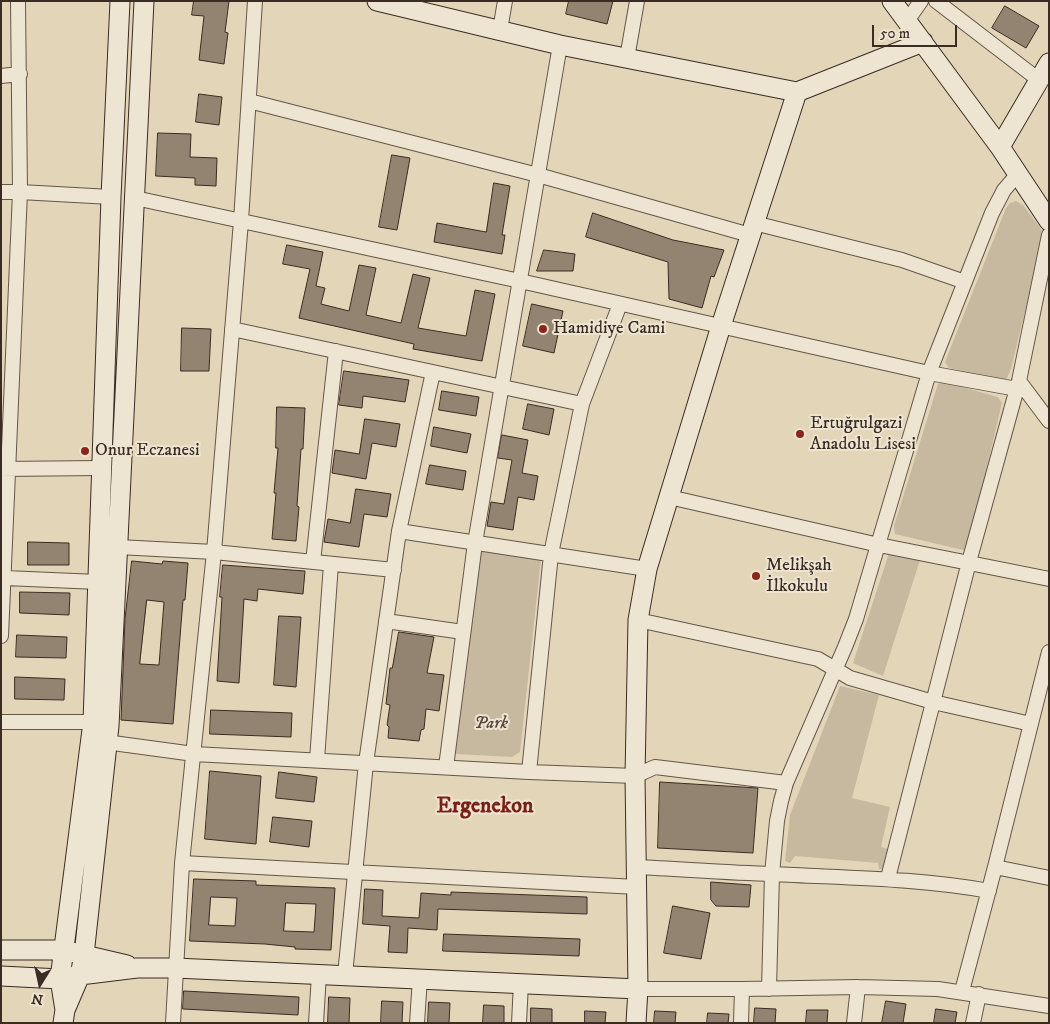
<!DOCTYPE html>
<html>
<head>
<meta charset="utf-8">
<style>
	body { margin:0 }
	#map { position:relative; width:1050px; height:1024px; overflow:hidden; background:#e3d6b8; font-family:"IM FELL DW Pica",serif }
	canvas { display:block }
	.frame { position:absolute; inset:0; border:2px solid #3a2b23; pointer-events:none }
	.north { position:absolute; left:15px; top:959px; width:50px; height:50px; -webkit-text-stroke:4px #ede4d1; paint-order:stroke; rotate:190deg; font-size:14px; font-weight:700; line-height:20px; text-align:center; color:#3a2b23 }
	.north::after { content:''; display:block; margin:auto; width:18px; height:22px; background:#3a2b23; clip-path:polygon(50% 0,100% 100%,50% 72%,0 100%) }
	.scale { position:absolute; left:872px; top:25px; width:85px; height:22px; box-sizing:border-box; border:2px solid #3a2b23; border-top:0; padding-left:6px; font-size:15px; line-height:18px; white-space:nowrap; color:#3a2b23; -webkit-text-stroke:4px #ede4d1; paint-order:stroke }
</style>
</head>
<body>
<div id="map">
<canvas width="1050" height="1024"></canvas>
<div class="frame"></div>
<div class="north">N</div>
<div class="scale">50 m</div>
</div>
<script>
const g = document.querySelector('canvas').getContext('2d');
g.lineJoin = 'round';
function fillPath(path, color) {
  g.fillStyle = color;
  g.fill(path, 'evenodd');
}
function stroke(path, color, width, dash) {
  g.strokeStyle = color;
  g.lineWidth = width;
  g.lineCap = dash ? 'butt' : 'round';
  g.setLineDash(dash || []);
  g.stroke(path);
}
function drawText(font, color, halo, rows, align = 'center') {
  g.font = font + ' "IM FELL DW Pica",serif';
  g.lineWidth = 4;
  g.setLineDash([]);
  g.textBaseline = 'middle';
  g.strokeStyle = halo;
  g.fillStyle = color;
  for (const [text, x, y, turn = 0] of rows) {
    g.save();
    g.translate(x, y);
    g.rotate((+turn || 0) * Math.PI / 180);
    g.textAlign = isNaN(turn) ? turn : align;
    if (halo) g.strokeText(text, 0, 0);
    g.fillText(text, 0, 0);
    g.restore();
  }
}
const green = new Path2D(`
	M1016,201l7,4 21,28 -33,136 -4,9 -3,2 -55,-12 -4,-6 61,-154 4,-5z
	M944,382l54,15 4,6 -35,148 -72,-17 -1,-8 44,-142z
	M481,551l60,8 -21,193 -8,5 -57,-3z
	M889,553l31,7 -37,116 -30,-13z
	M840,686l39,9 -27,103 38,9 -9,40 10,3 -4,19h-8l-1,-6 -83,-7 -5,7 -5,-2 5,-46z`);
const building = new Path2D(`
	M194,1h35l-4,31 3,1 -4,31 -25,-4 5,-44 -12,-1z
	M569,1h44l-6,23 -41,-10z
	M1005,6l34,20 -13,22 -34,-20z
	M199,94l23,3 -3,28 -23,-3z
	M158,133l33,1 -1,23 27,1 -1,28 -21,-1v-7l-39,-2z
	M392,155l18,3 -13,72 -18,-3z
	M494,183l16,3 -8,49h3l-3,19 -68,-12 3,-19 49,9z
	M593,213l80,27 51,10 -10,27 -3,-1 -9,32 -33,-9 -1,-37 -82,-25z
	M287,245l36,7 -7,34 9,2 -4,16 28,7 10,-46 17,3 -10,47 35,8 12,-49 17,4 -12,50 48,8 9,-46 20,4 -13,67 -69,-12 1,-5 -115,-26 11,-49 -27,-5z
	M544,250l31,4 -2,17h-36z
	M532,304l31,7 -9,42 -31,-7z
	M182,328l29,1 -2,42h-28z
	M344,371l65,9 -4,22 -42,-6 -1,12 -23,-3z
	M442,391l37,6 -3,19 -37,-6z
	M528,404l26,5 -5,26 -26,-6z
	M277,407l28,1 -2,41h-2l-4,57 2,1 -3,34 -24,-2 4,-46h-2l4,-45h-2z
	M365,419l35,5 -4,23 -24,-4 -6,36 -34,-6 3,-23 24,4z
	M434,427l37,7 -4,19 -36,-7z
	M502,435l26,5 -6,33 16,3 -4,24 -16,-3 -5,33 -26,-4 4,-24 13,2 8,-44 -14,-2z
	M430,465l36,6 -3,19 -37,-6z
	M356,489l35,5 -4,23 -23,-3 -5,33 -35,-5 4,-23 22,4z
	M28,542l41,1v22h-41z
	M132,561l30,3 1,-3 25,2 -3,37h-2l-10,124 -52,-4 4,-101zM147,600l17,2 -5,63 -19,-1z
	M223,565l82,6 -2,23 -45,-5 -1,12 -13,-2 -5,84 -22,-2 5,-84h-2z
	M20,592l50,1 -1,22 -49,-2z
	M279,616l22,1 -5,70 -22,-2z
	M399,632l35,5 -7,36 17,2 -5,36 -13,-2 -2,20 -3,1 -2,11 -31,-3 1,-11 -2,-2 3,-20 -4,-1 4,-36h2z
	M17,635l50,2 -1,21 -50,-1z
	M15,677l50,2 -1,21 -49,-1z
	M211,710l81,3 -1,24 -81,-3z
	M210,771l51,5 -5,68 -51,-5z
	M279,772l38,5 -3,25 -38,-4z
	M660,782l98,6 -5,65 -95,-5z
	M273,817l39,4 -3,26 -39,-5z
	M194,879l62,2v4l79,3 -4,62 -36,-1v-2l-30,-3 -75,-3zM211,897l26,1 -2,28 -26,-1zM286,903l30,1 -2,28 -30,-1z
	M711,882l40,3 -2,22 -33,-1 -5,-6z
	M365,889l18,1 -1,26 37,2 2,-25 30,2v-3l136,5v17l-149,-5 -1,21 -29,-2 -1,25 -19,-1 2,-26 -27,-2z
	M673,906l37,7 -9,46 -37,-6z
	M444,934l136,5 -1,17 -136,-5z
	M184,991l115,6 -1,18 -115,-6z
	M329,997l21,1 -1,25h-21z
	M382,1001l21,1 -1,21h-21z
	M886,1001l20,3 -3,19h-21z
	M429,1002l21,1 -1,20h-21z
	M484,1005l20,1v17h-21z
	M531,1008l21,1v14h-21z
	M755,1008l21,1 -1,14h-21z
	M936,1009l21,3 -2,11h-21z
	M807,1010h21l-1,13h-21z
	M585,1011l21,1 -1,11h-20z
	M655,1011l21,1 -1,11h-21z
	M708,1013l21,1 -1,9h-21z`);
const street = new Path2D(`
	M936,1l103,79
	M907,21l14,-20
	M500,30l5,-29
	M627,58l10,-57
	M1,76l19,-2
	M249,101l289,74 212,60
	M1,192h19l91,5
	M135,198l385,83 409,92 88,16
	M754,223l148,37 63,22
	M232,329l350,75
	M1019,381l30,40
	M1,469l100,-1
	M669,497l210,48 170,34
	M399,531l248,38
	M118,547l96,5 180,18
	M313,562l23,-211
	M5,578l93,4
	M638,620l180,39 32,19 83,24 98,22
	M386,621l77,11
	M1,636l19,-444 -2,-191
	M1,722h92l8,2
	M98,741l96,13 335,18 106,4 20,-9 131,16
	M317,760l14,-196
	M446,767l29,-224 85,-498
	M529,772l22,-218 31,-150 38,-100
	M182,863l455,24
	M636,867c46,2 91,6 137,7 72,4 144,4 216,17
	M995,867l54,11
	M888,878l81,-316 50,-181 30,-146
	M345,975l21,-212 33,-232 34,-159
	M638,989h104l116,-2 80,2 111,17
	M769,989l3,-115 5,-53 4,-20 5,-18 59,-136 11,-28 73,-246 63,-160 12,-23 13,-15
	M962,991l33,-124 54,-215
	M173,1023l9,-160 32,-311 27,-331 14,-220
	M316,1023l3,-49
	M417,1023l3,-45
	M519,1023l2,-40
	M741,1023l1,-34
	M854,1023l4,-36
	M973,1023l6,-29`);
const secondary = new Path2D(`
	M377,1l183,44 237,47 126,-50
	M892,1l108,146 49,74
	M1000,147l49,-84
	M1,950h62l64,15
	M1,976l59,3 20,-4 57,-7h38l463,21
	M65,1010l-5,-31 33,-257 18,-525 9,-196
	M63,1023l2,-13 15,-35 4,-20 25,-229 35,-725
	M636,1023l2,-34 -3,-213 3,-156 9,-51 74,-243 76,-234`);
const markers = [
	[543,329,5,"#8f2418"],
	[800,434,5,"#8f2418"],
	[85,451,5,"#8f2418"],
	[756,576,5,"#8f2418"]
];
const poiNames = [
	["Hamidiye Cami",553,329],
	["Ertuğrulgazi",810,424],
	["Anadolu Lisesi",810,445],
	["Onur Eczanesi",95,451],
	["Melikşah",766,566],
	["İlkokulu",766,587]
];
const parkNames = [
	["Park",491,724]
];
const districtNames = [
	["Ergenekon",485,807]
];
fillPath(green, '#c6b99f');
fillPath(building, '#928470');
stroke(building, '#3a2b23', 1);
stroke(street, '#645648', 16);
stroke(secondary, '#3a2b23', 21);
stroke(street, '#ede4d1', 14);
stroke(secondary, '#ede4d1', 19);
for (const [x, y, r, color] of markers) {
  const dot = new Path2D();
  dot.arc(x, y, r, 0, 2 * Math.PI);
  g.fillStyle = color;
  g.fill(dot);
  stroke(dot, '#ede4d1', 2);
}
drawText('18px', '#3a2b23', '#ede4d1', poiNames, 'left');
drawText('italic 18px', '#56473c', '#ede4d1', parkNames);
drawText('bold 22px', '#7a1f14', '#ede4d1', districtNames);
</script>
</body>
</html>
